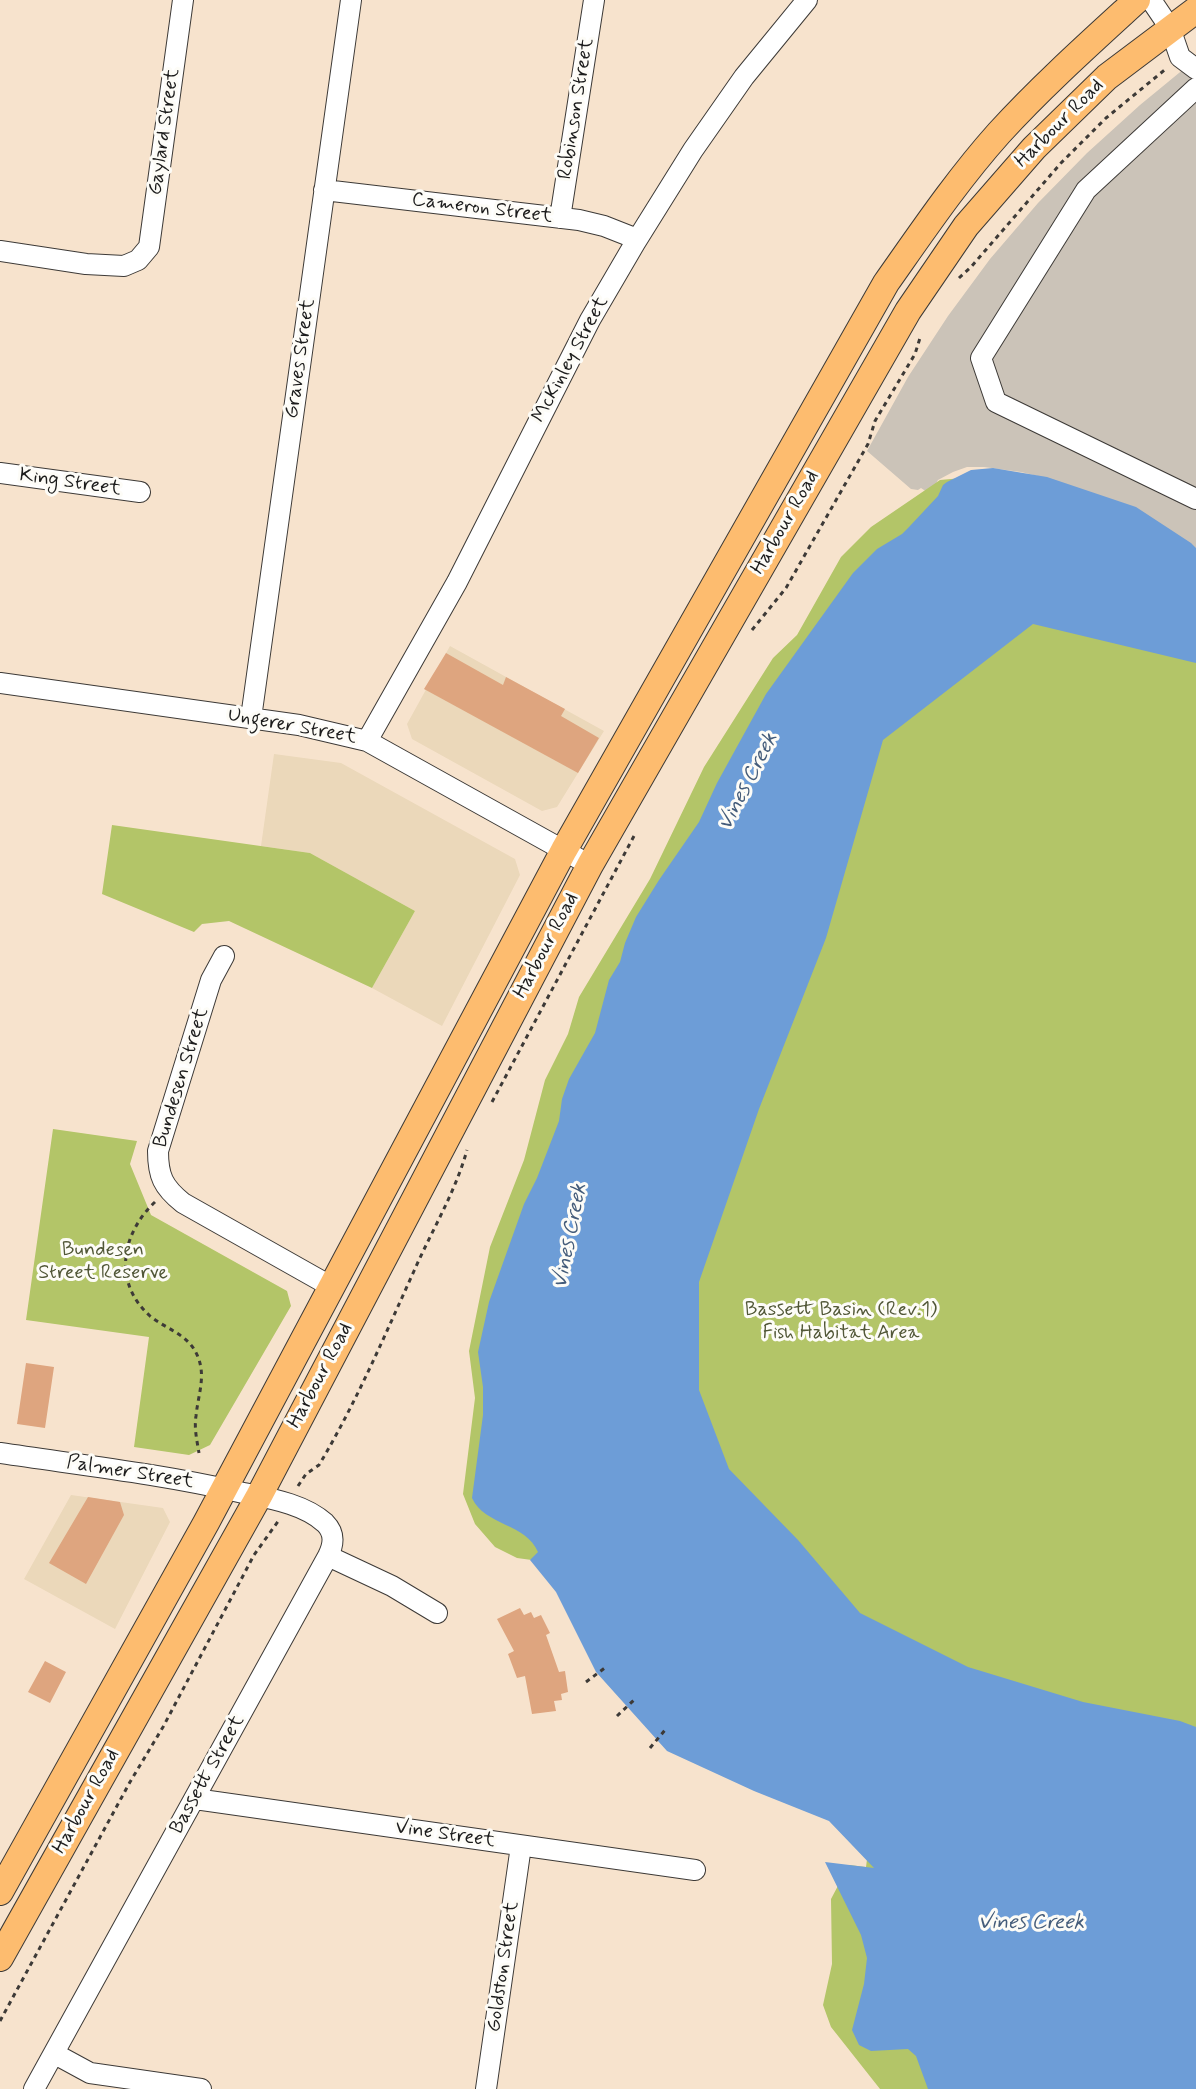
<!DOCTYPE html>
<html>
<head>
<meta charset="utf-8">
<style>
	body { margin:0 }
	canvas { display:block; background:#f7e3cd }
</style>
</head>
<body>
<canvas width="1196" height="2089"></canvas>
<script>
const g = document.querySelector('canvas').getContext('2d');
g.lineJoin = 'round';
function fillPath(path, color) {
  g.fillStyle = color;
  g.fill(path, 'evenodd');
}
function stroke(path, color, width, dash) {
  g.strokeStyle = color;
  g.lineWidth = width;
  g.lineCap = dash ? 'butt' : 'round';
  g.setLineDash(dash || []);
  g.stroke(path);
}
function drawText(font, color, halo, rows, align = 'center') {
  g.font = font + ' Mynerve,sans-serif';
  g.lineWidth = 6;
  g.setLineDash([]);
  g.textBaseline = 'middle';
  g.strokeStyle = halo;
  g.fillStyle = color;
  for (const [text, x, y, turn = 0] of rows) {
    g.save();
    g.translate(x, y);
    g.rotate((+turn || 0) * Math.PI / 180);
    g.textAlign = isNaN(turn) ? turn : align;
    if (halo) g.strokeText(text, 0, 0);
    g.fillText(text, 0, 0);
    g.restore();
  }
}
const built = new Path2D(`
	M450,646l154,85 -47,76 -15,4 -130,-72 -5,-15z
	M274,754l67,9 174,96 5,16 -78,151 -70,-38 43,-77 -105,-58 -49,-7z
	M71,1495l92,13 7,14 -55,107 -91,-50z`);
const industrial = new Path2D(`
	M1196,59v496l-158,-79 -17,-4 -37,-5h-17l-14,5 -15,8 -8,14 -9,-6 -3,2 -7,-1 -44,-38 41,-74 40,-61 42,-57 48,-56 49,-50 53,-48z`);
const green = new Path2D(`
	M984,476l212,73v1540h-316l-49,-62 -8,-22 9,-41 -1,-65 18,-34 17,2 10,-76 -293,-224 -66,-9 -22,-11 -20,-23 -12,-30 12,-96 -6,-47 21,-104 34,-87 21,-80 23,-46 11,-37 71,-118 54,-112 69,-109 24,-23 44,-78 30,-30 69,-47z
	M112,825l198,28 105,58 -43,77 -143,-67 -27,3 -8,8 -92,-38z
	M53,1129l84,12 -7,23 21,51 136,76 4,15 -81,139 -21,10 -55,-8 15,-110 -123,-17z`);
const water = new Path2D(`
	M993,468l54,9 89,30 55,36 5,5v115l-163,-39 -150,116 -57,198 -67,171 -60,173v108l30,79 69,71 62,73 108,54 115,35 97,19 16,6v362h-268l-12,-33 -8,-7 -37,2 -12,-6 -7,-15 12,-46 3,-26 -6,-23 -36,-73 49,6 -45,-47 -75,-30 -87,-40 -71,-79 -40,-80 -26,-32 8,-8c-12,-29 -53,-26 -66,-54l11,-83v-28l-5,-35 11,-50 35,-98 13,-26 22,-57 3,-22 7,-20 26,-46 14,-53 11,-18 5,-19 11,-26 23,-37 40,-58 18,-39 49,-89 87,-121 24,-24 25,-15 7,-7 29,-31 5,-11 4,-3 24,-12z`);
const building = new Path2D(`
	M446,653l57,32 3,-8 59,32 -4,7 38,22 -21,35 -154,-84z
	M26,1363l28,4 -9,61 -28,-4z
	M88,1497l32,5 4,13 -38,69 -37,-21z
	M520,1608l4,7 7,-3 3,6 7,-3 9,18 -4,2 13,37 6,-1 3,21 -7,2 1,6 -8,1 2,10 -24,3 -7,-38 -8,2 -9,-24 6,-3 -17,-32z
	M45,1661l21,11 -16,31 -22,-11z`);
const path = new Path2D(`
	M959,278l12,-11 90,-104 45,-45 61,-50
	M752,630l34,-42 82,-144 7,-23 40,-67 5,-16
	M492,1102l142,-266
	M155,1202c-33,31 -43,80 -5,114 17,14 39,18 48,41 8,20 0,38 -2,59 -2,12 1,25 3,37
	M298,1486l8,-12 13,-9c37,-62 65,-128 95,-194 18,-41 41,-78 53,-121
	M586,1682l20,-15
	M617,1716l18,-17
	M650,1748l15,-18
	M0,2021l130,-239 33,-55 91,-172 25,-35`);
const minor = new Path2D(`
	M1151,0l19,28 10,29 16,12
	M1196,88l-110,102 -105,168 15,44 200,97
	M324,190l255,30 25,6 33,13
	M560,218l34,-218
	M0,251l86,13 38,2 14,-6 11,-13 34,-247
	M0,473l140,19
	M0,683l299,42 68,16 223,124
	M251,718l100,-718
	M367,741l90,-159 133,-262 45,-77 58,-93 51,-73 63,-77
	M224,956l-13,24 -53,171c0,25 5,36 25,52l149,84
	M0,1453c80,12 161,21 239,39 28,6 64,11 86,31 10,10 9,21 3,33l-294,533
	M328,1556l64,30 45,27
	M195,1799l500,71
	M55,2054l35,19 111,16
	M486,2089l35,-243`);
const major = new Path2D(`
	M0,1892l206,-369 358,-673 322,-567c36,-51 71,-103 113,-150 43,-47 91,-90 138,-133
	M0,1958l259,-462 331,-631 318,-554 58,-85 68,-78 73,-71 89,-67`);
const streetNames = [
	["Robinson Street",577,109,-81],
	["Harbour Road",1060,124,-45],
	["Gaylard Street",165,132,-82],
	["Cameron Street",482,209,7],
	["Graves Street",301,359,-82],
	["McKinley Street",571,360,-62],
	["King Street",70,483,8],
	["Harbour Road",786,523,-60],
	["Ungerer Street",292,727,10],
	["Harbour Road",547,946,-62],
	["Bundesen Street",182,1078,-73],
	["Harbour Road",321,1376,-62],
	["Palmer Street",130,1473,9],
	["Bassett Street",208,1775,-61],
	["Harbour Road",87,1802,-61],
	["Vine Street",445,1835,8],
	["Goldston Street",504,1967,-82]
];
const parkNames = [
	["Bundesen",103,1251],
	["Street Reserve",103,1274],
	["Bassett Basin (Rev.1)",841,1311],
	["Fish Habitat Area",841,1334]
];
const waterNames = [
	["Vines Creek",749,782,-63],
	["Vines Creek",571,1236,-79],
	["Vines Creek",1031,1924]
];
fillPath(built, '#ebd8ba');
fillPath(industrial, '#cbc3b8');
fillPath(green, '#b3c568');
fillPath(water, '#6d9dd7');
fillPath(building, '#dea57f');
stroke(minor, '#3d3a37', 22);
stroke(major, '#3d3a37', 28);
stroke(path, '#3d3a37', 3, [4.5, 4.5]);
stroke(minor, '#fff', 20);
stroke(major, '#fdbc6f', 26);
drawText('20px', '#1c1c1c', '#fdfcf7', streetNames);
drawText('20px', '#515737', '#fdfcf7', parkNames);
drawText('italic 21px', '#445c7a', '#fdfcf7', waterNames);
</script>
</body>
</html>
